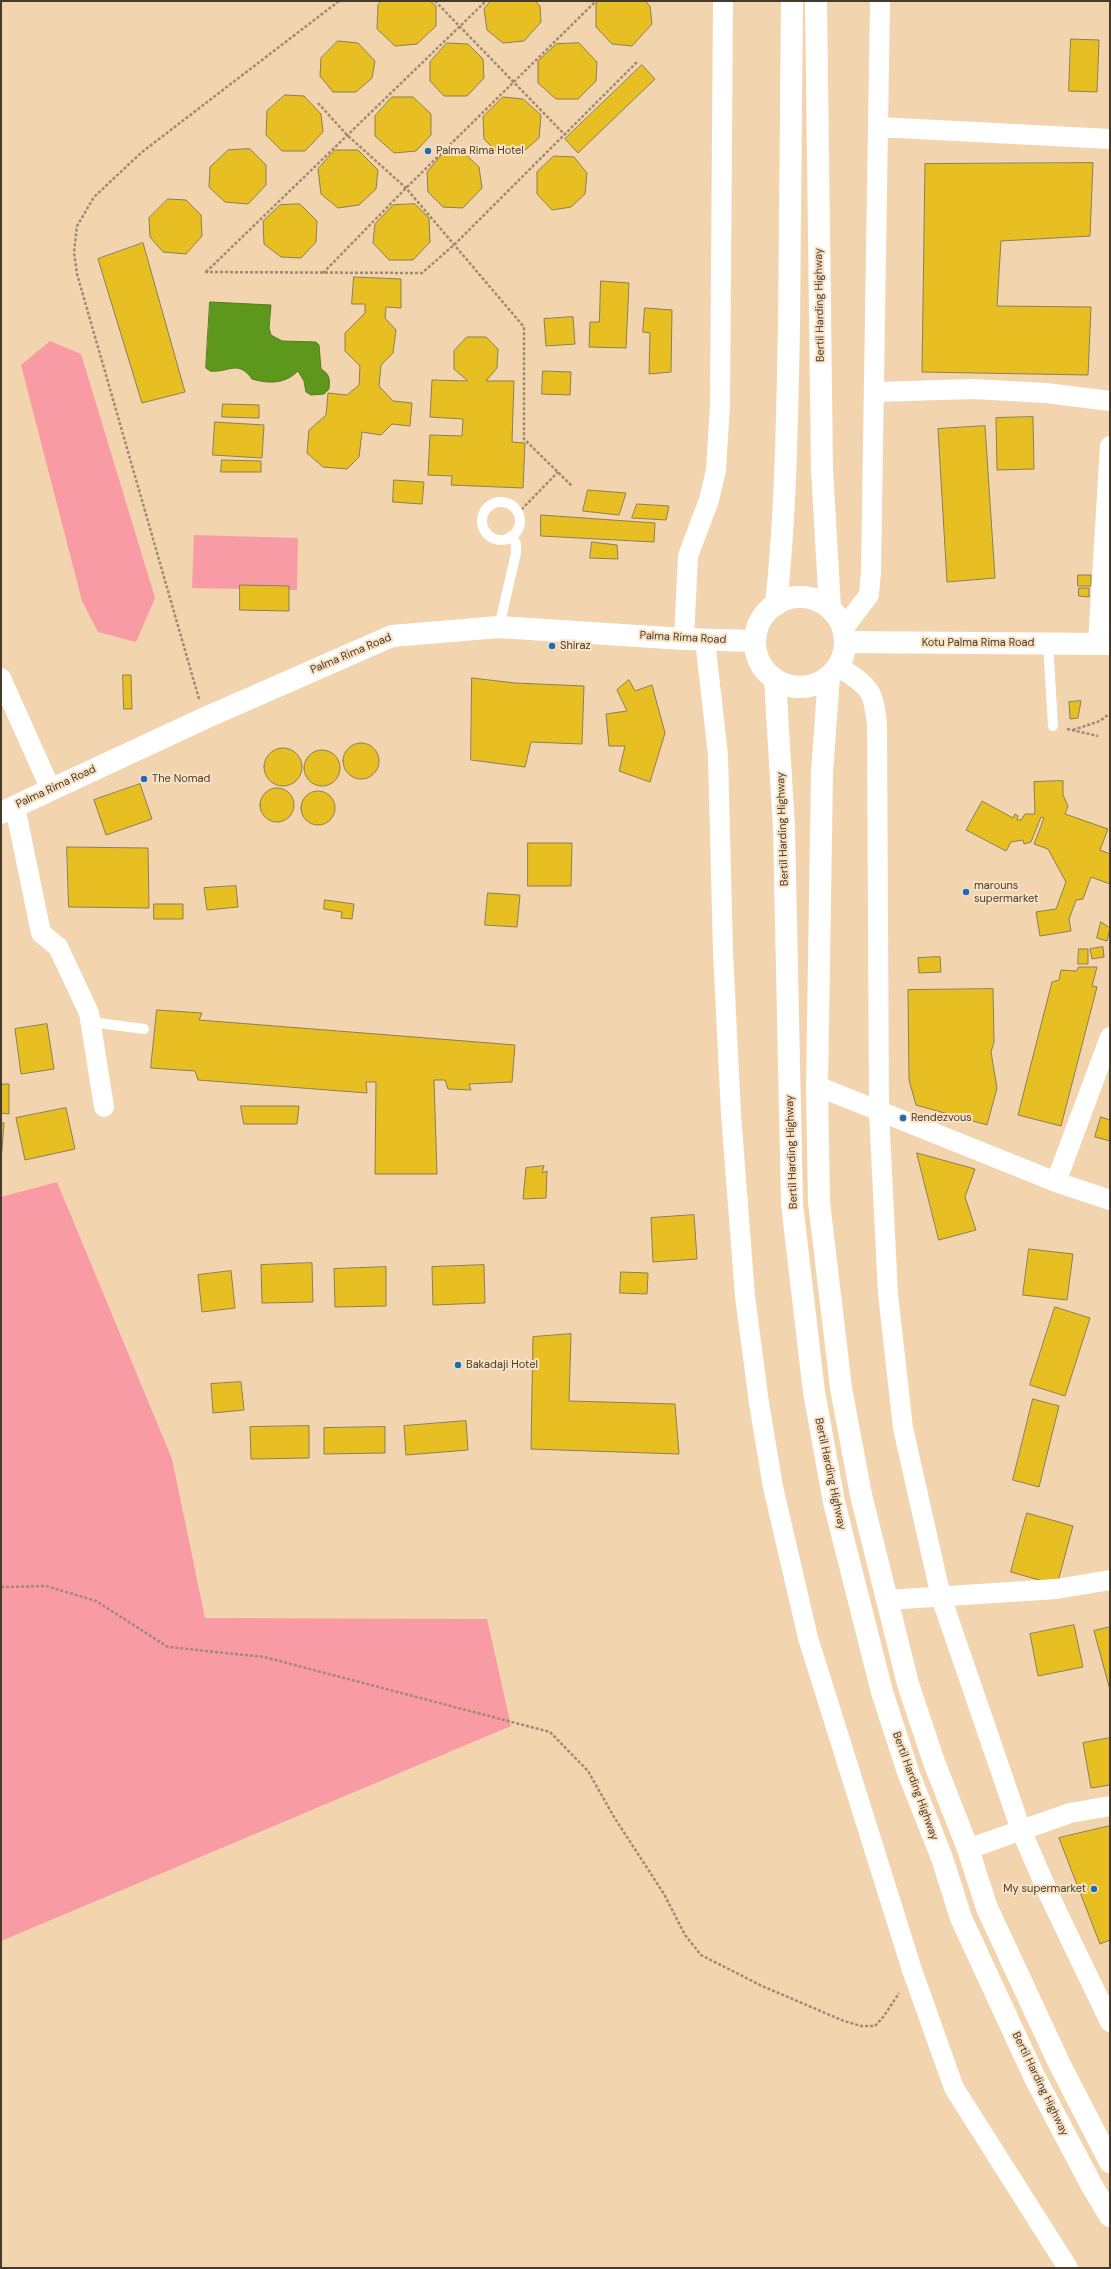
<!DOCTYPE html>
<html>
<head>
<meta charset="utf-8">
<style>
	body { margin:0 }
	#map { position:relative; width:1111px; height:2269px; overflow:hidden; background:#f2d4ae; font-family:"DM Sans",sans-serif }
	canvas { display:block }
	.frame { position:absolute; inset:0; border:2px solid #463a2b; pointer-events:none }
</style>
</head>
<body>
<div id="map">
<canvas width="1111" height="2269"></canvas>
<div class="frame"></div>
</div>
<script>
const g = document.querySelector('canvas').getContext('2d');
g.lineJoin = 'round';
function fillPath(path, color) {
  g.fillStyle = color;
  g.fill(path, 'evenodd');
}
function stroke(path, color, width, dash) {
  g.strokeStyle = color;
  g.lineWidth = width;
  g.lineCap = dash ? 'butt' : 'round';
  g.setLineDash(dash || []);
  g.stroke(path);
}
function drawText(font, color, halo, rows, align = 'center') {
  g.font = font + ' "DM Sans",sans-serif';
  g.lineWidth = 4;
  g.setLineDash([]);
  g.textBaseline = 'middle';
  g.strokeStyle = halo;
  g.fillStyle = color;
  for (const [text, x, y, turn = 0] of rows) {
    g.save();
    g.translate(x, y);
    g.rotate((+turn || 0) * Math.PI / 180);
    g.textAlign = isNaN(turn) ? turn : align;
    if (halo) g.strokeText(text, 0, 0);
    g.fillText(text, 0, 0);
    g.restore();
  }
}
const green = new Path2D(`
	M50,341l31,13 74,244 -19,44 -38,-10 -16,-31 -61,-236z
	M194,535l104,3 -1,52 -105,-2z
	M57,1182l115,277 33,159 282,1 24,107 -510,215v-744z`);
const water = new Path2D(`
	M210,302l61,3 -2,23 2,7 11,6 34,1 3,3 2,24c9,5 9,11 8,20l-5,5 -13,1 -5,-3 -2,-11 -6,-10c-13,13 -29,13 -46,8 -14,-20 -23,-6 -42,-8l-4,-3z`);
const building = new Path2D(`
	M382,1h48l6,5v20l-19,18 -22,2 -18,-17 1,-24z
	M491,1h44l5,5 1,16 -17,19 -21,2 -16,-13 -3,-21z
	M599,1h46l5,5 2,18 -20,22 -20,-2 -16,-17v-24z
	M1071,39l28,1 -2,52 -28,-1z
	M338,41l20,2 17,18 -3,17 -16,14h-23l-13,-16 1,-18z
	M447,43l21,1 15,15 1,19 -17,18h-23l-14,-15v-19z
	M579,43l18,19 -1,19 -18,18h-22l-18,-16v-22l18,-17z
	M642,65l13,14 -77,74 -13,-14z
	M285,95l19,1 17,18 2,18 -18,19h-23l-16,-16 1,-24z
	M392,97h21l18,17v21l-15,16 -22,2 -19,-17v-20z
	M503,97l20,2 18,16 -2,23 -16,14 -24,2 -15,-15 -1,-22z
	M250,149l16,16v20l-18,19 -23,-2 -16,-15 1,-20 18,-17z
	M335,150h23l20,20 -2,19 -17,16 -21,3 -17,-14 -3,-25z
	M463,152l16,15 3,21 -19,20 -20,-1 -15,-15 -1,-20 15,-18z
	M554,156l20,1 13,16 -2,21 -14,13 -19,3 -15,-16v-22z
	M1093,163l-3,73 -89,5 -4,65 94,1 -3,68 -166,-3 3,-208z
	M168,199l18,1 15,15 1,21 -16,18 -23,-2 -13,-15 -1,-19z
	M300,204l17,17 -1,21 -15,16 -20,-1 -17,-13 -1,-23 17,-16z
	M415,204l14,14 1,24 -17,18h-24l-16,-17 2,-19 18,-19z
	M143,243l42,149 -43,11 -44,-144z
	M354,277l47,2v29l-15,-1 -1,11 11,12 -3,23 -12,12 -2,21 14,15 19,2 -2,23 -18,-2 -11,11 -19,-3 -3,25 -12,12 -24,-2 -16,-14 2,-23 17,-15 2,-22 19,2 12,-10 1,-19 -15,-15v-18l20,-20v-9h-13z
	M601,281l28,2 -3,65 -37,-1 1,-25h9z
	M645,308l27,2 -1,62 -22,2 1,-41 -7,-1z
	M573,317l2,27 -29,2 -2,-27z
	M467,337h19l12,12 -1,19 -11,13h28l-2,61 13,1 -2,45 -72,-3 1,-9 -24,-1 2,-40 32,1 1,-17 -33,-2 2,-37 36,1 -14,-12v-18z
	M543,371l28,1 -1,23 -28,-1z
	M223,404l36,1v13l-37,-1z
	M1033,417l1,52 -37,1 -1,-52z
	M215,422l49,3 -2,33 -49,-3z
	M985,426l10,152 -48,4 -9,-153z
	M222,460l39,1v11h-40z
	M394,480l30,2 -2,22 -29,-2z
	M588,490l38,3 -7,22 -36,-4z
	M637,504l32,2 -3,14 -34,-2z
	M541,515l114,8 -1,19 -113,-6z
	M592,542l25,3 1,14 -28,-1z
	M1078,575h13v11h-13z
	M240,585l49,1v25l-49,-1z
	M1079,588h10v9l-10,-1z
	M123,675h8l1,34h-8z
	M472,678l43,5 69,3 -2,58 -51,-2 -6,25 -54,-7z
	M629,680l6,11 17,-6 13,48 -15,49 -31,-11 6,-25h-16l-3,-32 21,-3 -10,-21z
	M1081,701l-3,17 -8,1 -1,-17z
	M343 761a18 18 0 1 1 36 0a18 18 0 1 1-36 0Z
	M264 767a19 19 0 1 1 38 0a19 19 0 1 1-38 0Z
	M304 768a18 18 0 1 1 36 0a18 18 0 1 1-36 0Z
	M1063,781v14l5,11 -3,8 43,15 -8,21 10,4v30l-19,-7 -8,22 -7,1 -7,19 2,12 -31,5 -4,-24 20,-3 10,-27 -18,-33 -14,-5 10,-26 -3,-1 -10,25 -7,2 -1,-4 -12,2 -5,9 -40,-21 16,-29 31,17 2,-4 3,2 -1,4h4l4,-6h10l-1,-32z
	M140,784l12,35 -46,16 -12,-35z
	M260 805a17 17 0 1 1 34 0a17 17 0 1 1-34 0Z
	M301 808a17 17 0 1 1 34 0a17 17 0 1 1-34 0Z
	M528,843h44l-1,43h-43z
	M67,847l81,1 1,60 -80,-1z
	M236,886l2,21 -31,3 -3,-22z
	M488,893l32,2 -3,32 -32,-2z
	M325,900l29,4 -2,15 -11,-1 1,-6 -18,-3z
	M154,904h29v15h-29z
	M1101,922l9,6 -3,13 -10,-3z
	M1103,947l1,10 -12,2 -2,-10z
	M1079,949h9v15h-10z
	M940,957l1,15 -22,1 -1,-15z
	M1079,967h18l-5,19 5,1 -36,139 -43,-11 34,-133 7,-2 2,-10 15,1z
	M993,989l1,53 -3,10 6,36 -10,37 -71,-20 -7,-25 -1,-90z
	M157,1010l45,3 -3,7 316,25 -3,37 -43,2 2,6 -23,-1 -3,-9h-11l3,94h-62l1,-92h-10l1,11 -169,-13 -3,-9 -44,-3z
	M47,1024l7,45 -33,5 -6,-45z
	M1,1084h8v30l-8,-1z
	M241,1106h58l-2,18h-53z
	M66,1108l9,41 -50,11 -9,-42z
	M1101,1117l9,3v21l-15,-4z
	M1,1123h3l-3,39z
	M917,1153l58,16 -10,28 11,33 -37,10z
	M544,1166l-2,7 5,-2 -1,27 -23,1 3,-31z
	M694,1215l3,44 -44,3 -2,-44z
	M1029,1249l44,5 -6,46 -44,-5z
	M312,1263l1,39 -51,1 -1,-38z
	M484,1265l1,38 -52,2 -1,-38z
	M386,1267v39l-51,1 -1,-38z
	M231,1271l4,37 -33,4 -4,-37z
	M621,1272l27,1 -1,21 -27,-1z
	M1055,1307l35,11 -25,78 -35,-11z
	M571,1334l-2,67 106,3 4,50 -148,-5 2,-112z
	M241,1382l3,28 -31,3 -2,-29z
	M1033,1399l26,7 -20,81 -26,-7z
	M466,1421l2,29 -62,5 -2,-29z
	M309,1426v32l-58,1 -1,-32z
	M385,1427v26l-61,1v-26z
	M1027,1513l46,13 -16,59 -46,-13z
	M1074,1625l9,42 -45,9 -8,-42z
	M1110,1627v63l-16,-59z
	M1110,1738v47l-19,3 -8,-45z
	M1110,1826v114l-10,4 -41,-106z`);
const path = new Path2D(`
	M435,1l130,134
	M318,103l29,32 59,53 118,139v112l48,47
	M205,272l217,1 33,-29 183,-183
	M206,272l280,-271
	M323,273l83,-85 190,-187
	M518,513l40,-41
	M199,699l-122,-425 -3,-22 3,-26 17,-29 48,-45 197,-151
	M1067,729l31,7
	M1073,730l27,-9 9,-7
	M1,1587l45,-1 50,15 72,46 96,10 286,75 38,39 26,46 50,77 21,41 16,20 61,31 82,35 17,5h14l9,-10 15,-23`);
const service = new Path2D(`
	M482 521a19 19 0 1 1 38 0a19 19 0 1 1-38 0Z
	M499,627l17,-74v-9l-5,-8
	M1048,643l5,83
	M91,1022l53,7`);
const minor = new Path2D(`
	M879,127l231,12
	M876,392l97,-3 73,4 64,8
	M843,629l26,-34 2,-23 9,-571
	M684,639l4,-83 21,-56 7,-30 4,-65 3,-404
	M705,640l13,115 5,197 8,162 14,182 14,107 14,84 35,151 104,332 42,118 114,180
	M1098,643l12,-197
	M838,666c31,21 35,21 39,59l2,387 9,182 15,134 38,169 80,233 29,67 60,125
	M1,678l50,112
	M15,807l26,126 17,14 31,66 15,94
	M817,1086l239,96 54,18
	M1056,1182l54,-145
	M887,1600l169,-11 54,-9
	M968,1849l102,-36 40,-7`);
const tertiary = new Path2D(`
	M845,642l265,2
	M1,813l204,-95 187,-82 107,-9 185,12 71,2`);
const primary = new Path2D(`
	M816,1l6,468 8,139
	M755 642a45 45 0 1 1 90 0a45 45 0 1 1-90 0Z
	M776,605c10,-93 11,-186 13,-279 2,-109 3,-217 3,-325
	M829,676l-7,96 -5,314 2,116 22,186 20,107 47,189 26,78 34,87 19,59 72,155 51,99
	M775,679l9,149 8,376 22,188 20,110 48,190 26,80 34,86 19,60 73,158 58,110 18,30`);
const markers = [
	[428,151,4,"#1b6bba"],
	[552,646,4,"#1b6bba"],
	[144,779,4,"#1b6bba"],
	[966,892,4,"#1b6bba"],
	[903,1118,4,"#1b6bba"],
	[458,1365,4,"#1b6bba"],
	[1094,1889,4,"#1b6bba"]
];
const poiNames = [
	["Palma Rima Hotel",436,151],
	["Shiraz",560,646],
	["The Nomad",152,779],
	["marouns",974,886],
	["supermarket",974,899],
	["Rendezvous",911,1118],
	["Bakadaji Hotel",466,1365],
	["My supermarket",1086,1889,"right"]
];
const streetNames = [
	["Bertil Harding Highway",820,305,-91],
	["Palma Rima Road",683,638,3],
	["Kotu Palma Rima Road",978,643],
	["Palma Rima Road",351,654,-23],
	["Palma Rima Road",56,787,-25],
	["Bertil Harding Highway",783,829,-92],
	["Bertil Harding Highway",792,1152,-92],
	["Bertil Harding Highway",830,1474,78],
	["Bertil Harding Highway",915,1786,70],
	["Bertil Harding Highway",1040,2084,64]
];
fillPath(green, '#f99ba5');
fillPath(water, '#5d971c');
stroke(water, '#567b20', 1);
fillPath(building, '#e8bf23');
stroke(building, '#8b7e55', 1);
stroke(path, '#a18b70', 2.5, [3, 2]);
stroke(service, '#fff', 10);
stroke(minor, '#fff', 20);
stroke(tertiary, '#fff', 22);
stroke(primary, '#fff', 22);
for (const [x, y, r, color] of markers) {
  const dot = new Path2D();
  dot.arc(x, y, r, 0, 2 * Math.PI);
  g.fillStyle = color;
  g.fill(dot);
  stroke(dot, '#fae2c4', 1.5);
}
drawText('11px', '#463a2b', '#fae2c4', poiNames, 'left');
drawText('11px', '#463a2b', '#fae2c4', streetNames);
</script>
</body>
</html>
